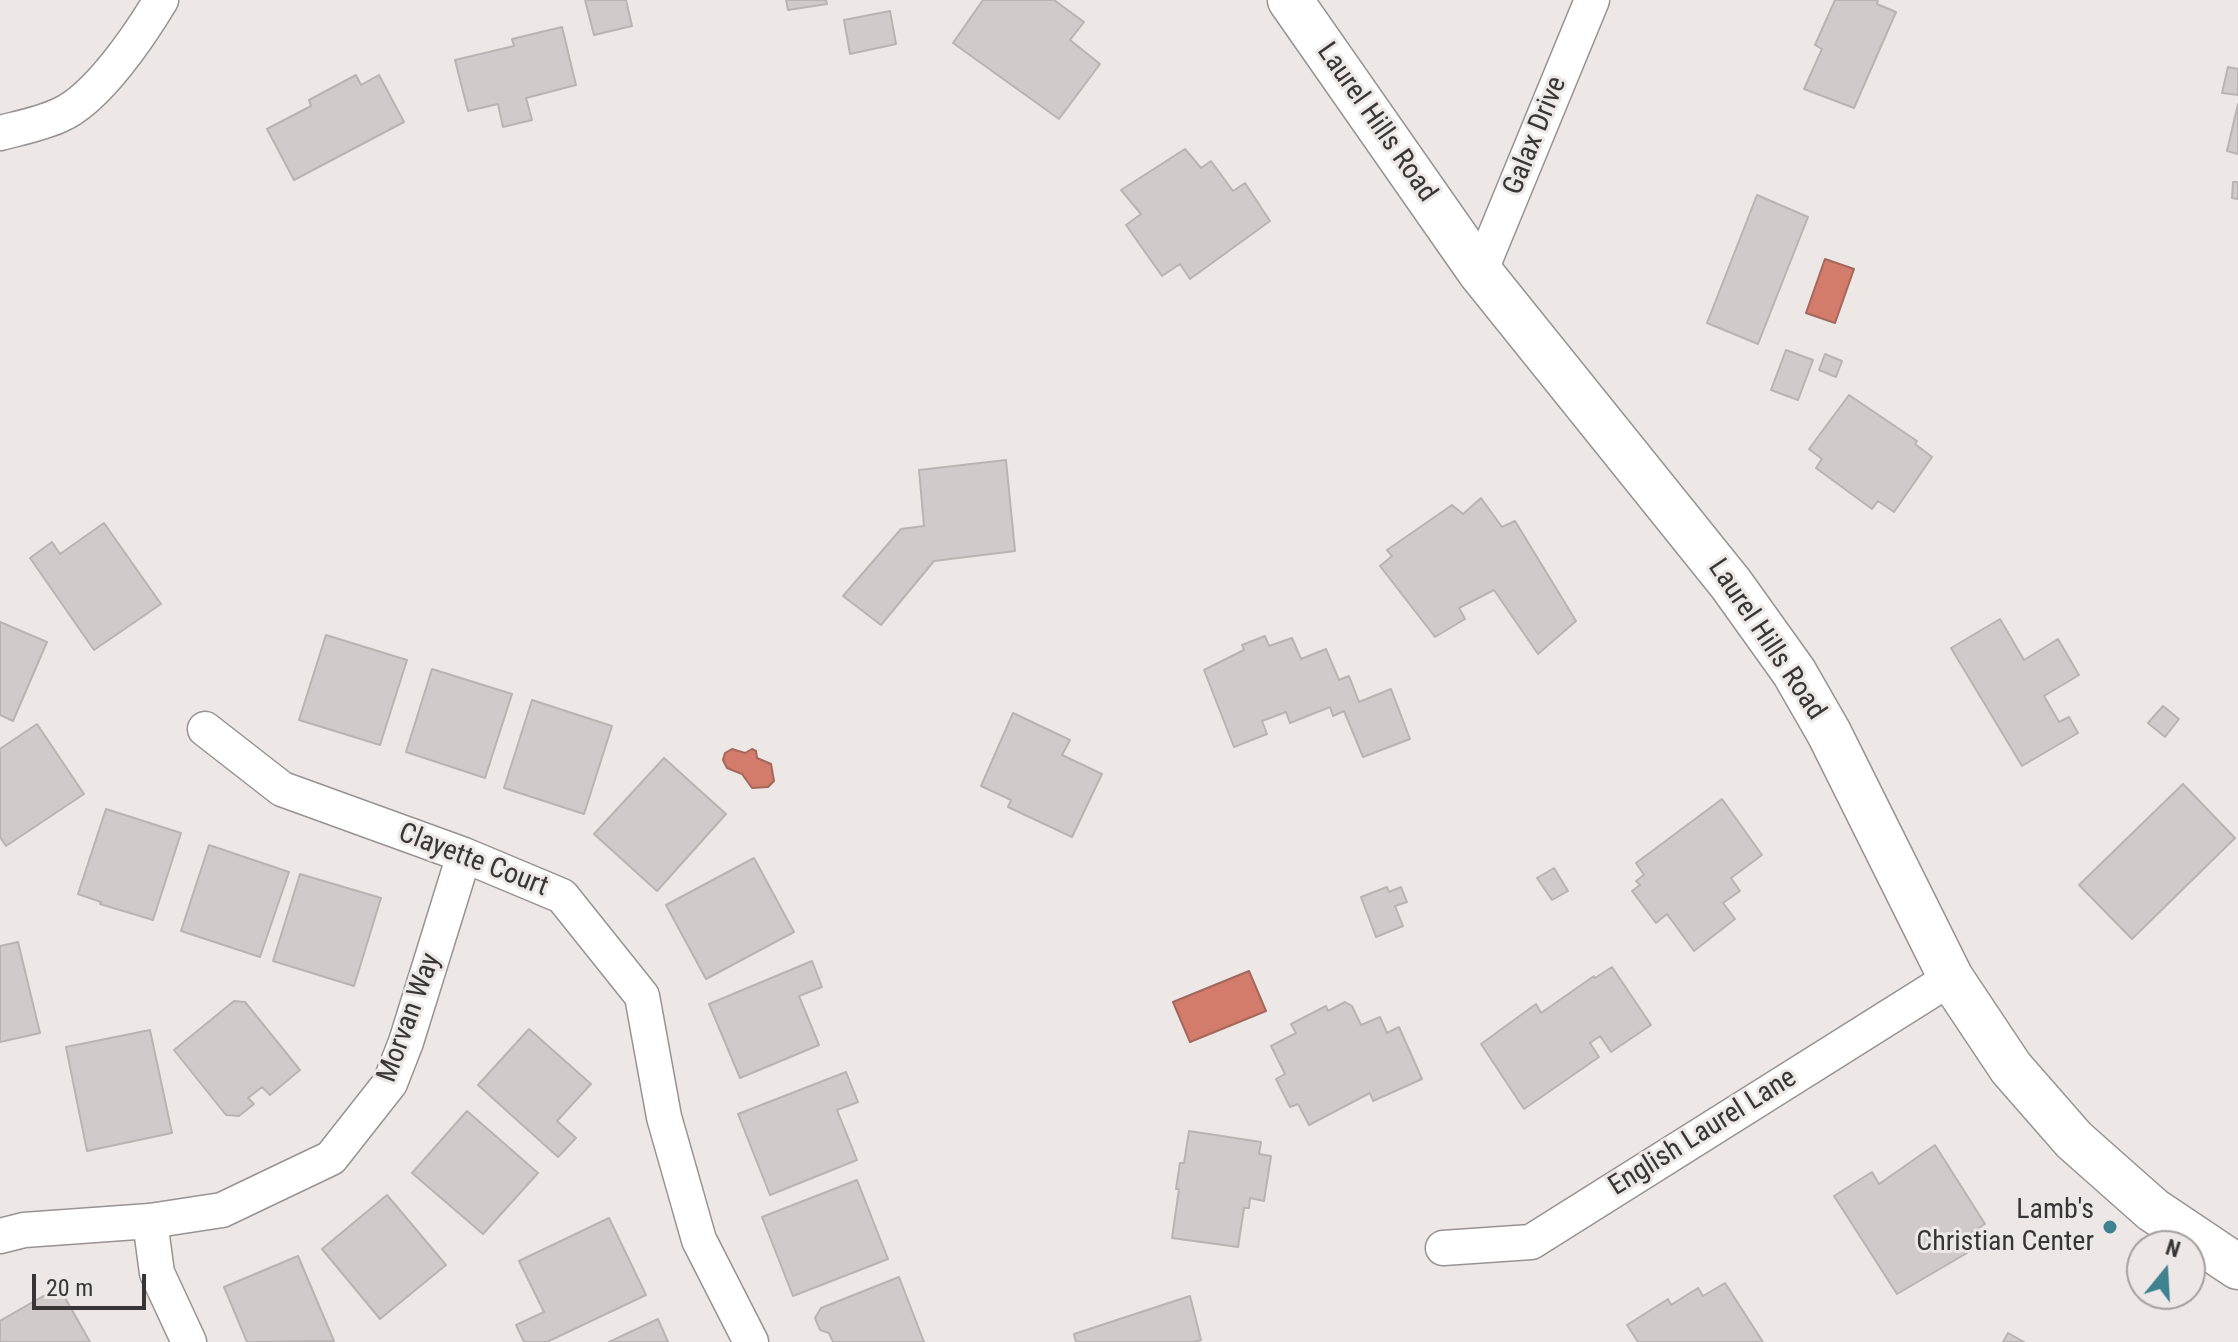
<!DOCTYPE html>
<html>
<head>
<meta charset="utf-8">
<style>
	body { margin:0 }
	#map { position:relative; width:2238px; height:1342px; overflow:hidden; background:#ede7e6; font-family:"Roboto Condensed",sans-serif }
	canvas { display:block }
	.north { position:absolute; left:2126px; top:1230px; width:80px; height:80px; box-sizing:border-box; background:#ede7e6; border:2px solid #a4a09f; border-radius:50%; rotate:18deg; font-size:22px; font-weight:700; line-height:32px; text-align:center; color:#373535 }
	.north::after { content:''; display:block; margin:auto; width:28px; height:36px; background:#3f8391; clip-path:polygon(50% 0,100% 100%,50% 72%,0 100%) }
	.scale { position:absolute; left:32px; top:1274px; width:114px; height:36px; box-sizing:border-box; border:4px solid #373535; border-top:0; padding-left:10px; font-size:24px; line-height:28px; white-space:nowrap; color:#373535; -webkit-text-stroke:6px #ede7e6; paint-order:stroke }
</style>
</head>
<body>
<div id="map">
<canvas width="2238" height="1342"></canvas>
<div class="north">N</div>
<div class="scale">20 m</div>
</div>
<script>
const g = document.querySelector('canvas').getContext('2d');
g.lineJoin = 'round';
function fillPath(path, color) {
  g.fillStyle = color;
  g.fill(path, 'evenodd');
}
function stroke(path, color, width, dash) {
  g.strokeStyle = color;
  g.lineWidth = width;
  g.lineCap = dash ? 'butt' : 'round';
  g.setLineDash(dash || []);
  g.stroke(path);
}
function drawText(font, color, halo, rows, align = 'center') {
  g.font = font + ' "Roboto Condensed",sans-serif';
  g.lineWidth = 6;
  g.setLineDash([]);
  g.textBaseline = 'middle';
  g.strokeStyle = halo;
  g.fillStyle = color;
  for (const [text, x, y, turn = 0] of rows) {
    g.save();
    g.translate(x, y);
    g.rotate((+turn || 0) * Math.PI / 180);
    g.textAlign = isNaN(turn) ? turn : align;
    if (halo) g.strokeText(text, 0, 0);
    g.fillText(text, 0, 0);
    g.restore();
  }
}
const water = new Path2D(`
	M1825,259l29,10 -19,54 -29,-10z
	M732,749l13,4 7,-4 4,2 1,7 14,6 3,17 -6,6 -16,1 -10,-14 -15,-6 -4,-8 2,-7z
	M1249,971l17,40 -76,31 -17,-40z`);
const building = new Path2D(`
	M585,0h41l6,26 -38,9z
	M786,0h40l1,4 -39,6z
	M983,0h71l30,22 -14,18 30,24 -41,55 -106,-76z
	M1835,0h43l-1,4 19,8 -42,96 -50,-19 18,-40 -7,-4z
	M890,11l6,33 -46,10 -6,-34z
	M562,27l14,58 -50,13 6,22 -29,7 -5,-23 -30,7 -13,-51 59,-14 -2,-7z
	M2228,67l10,2v26l-16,-2z
	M356,75l5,10 18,-10 25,47 -110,58 -27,-51 44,-23 -2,-6z
	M2238,104v50l-11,-3z
	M1185,149l16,19 10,-7 22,30 12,-8 25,38 -80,58 -10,-15 -18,12 -36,-51 15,-11 -20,-24z
	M2233,182h5v17l-6,-1z
	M1757,195l51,22 -50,127 -51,-21z
	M1786,350l27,10 -15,40 -27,-10z
	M1825,354l17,7 -6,16 -17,-7z
	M1849,395l68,46 -2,3 17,13 -38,55 -16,-11 -6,8 -56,-41 6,-9 -13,-10z
	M1006,460l9,91 -81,10 -53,64 -38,-29 58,-67 23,-3 -5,-56z
	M1481,498l21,29 13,-6 61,100 -38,33 -44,-64 -35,18 6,11 -30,18 -55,-71 12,-10 -5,-6 65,-45 11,9z
	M104,523l57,81 -67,46 -64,-92 22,-16 8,12z
	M2000,619l24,41 34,-21 21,36 -35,21 15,26 10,-5 9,16 -56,33 -71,-118z
	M0,622l47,20 -34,79 -13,-6z
	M326,635l81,25 -27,85 -81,-25z
	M1265,636l4,10 23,-8 9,21 25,-10 13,31 10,-4 10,26 32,-13 19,50 -47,18 -19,-46 -11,5 -3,-9 -40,16 -4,-11 -24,9 5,13 -33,13 -30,-77 40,-20 -2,-5z
	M432,669l80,25 -27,84 -79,-26z
	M532,700l80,26 -28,88 -80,-26z
	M2163,706l16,13 -14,18 -17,-14z
	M1013,713l57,27 -8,15 40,19 -30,63 -64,-30 3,-7 -30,-14z
	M37,724l47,70 -78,52 -6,-9v-88z
	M664,758l62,56 -69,77 -63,-57z
	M2183,784l52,54 -103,101 -53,-54z
	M1722,799l40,56 -31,23 9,13 -17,12 12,16 -41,32 -27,-37 -11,9 -24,-32 8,-6 -4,-4 8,-6 -8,-12z
	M106,809l75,24 -28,87 -53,-16 1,-2 -23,-8z
	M209,845l80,27 -29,85 -79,-26z
	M754,858l40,74 -88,47 -40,-74z
	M1554,868l14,23 -16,9 -15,-22z
	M300,874l81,24 -27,88 -81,-25z
	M1387,887l2,5 12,-5 6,15 -12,4 8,20 -27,11 -15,-40z
	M18,942l22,91 -40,9v-96z
	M812,961l10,26 -23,9 20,49 -79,33 -31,-74z
	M1612,967l39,58 -40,27 -11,-16 -10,7 9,14 -75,52 -43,-65 55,-40 5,9 53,-37 1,2z
	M234,1001l11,1 55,68 -30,25 -8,-8 -14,11 6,6 -15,12 -13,-1 -52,-65z
	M1345,1002l7,4 9,19 19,-8 7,16 12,-6 23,52 -49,22 -3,-8 -61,32 -11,-21 -8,3 -14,-28 9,-5 -14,-28 25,-13 -5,-9 35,-18 2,5z
	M529,1029l62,55 -34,37 19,17 -18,19 -80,-72z
	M150,1030l22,103 -85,18 -21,-104z
	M846,1072l12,30 -21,8 20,50 -87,35 -32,-81z
	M467,1111l71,62 -55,61 -71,-61z
	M1189,1131l72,11 -2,12 12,2 -7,45 -14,-3 -1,10h-5l-6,39 -66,-9 7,-49h-3l4,-26h4z
	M1935,1145l50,79 -26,16 8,13 -70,41 -63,-98 38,-24 7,12z
	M857,1180l31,79 -95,37 -31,-79z
	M387,1195l59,70 -66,54 -58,-70z
	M609,1218l37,77 -99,47h-23l-8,-17 28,-13 -25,-51z
	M298,1256l36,85 -87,1 -23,-55z
	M899,1277l25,65h-91l-4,-9 -9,-3 -5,-12 6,-10z
	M1725,1283l38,59h-125l-11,-17 41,-26 3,6 27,-17 5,8z
	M59,1287l31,55h-90v-21z
	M1190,1296l11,44 -7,2h-118l-2,-8z
	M658,1319l10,23h-59z
	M2008,1333l16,9h-21z`);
const street = new Path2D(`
	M0,133c19,-5 41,-9 60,-18 37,-16 80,-80 101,-115
	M1480,272l112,-272
	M205,729l77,60 182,66 98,41 80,100 22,121 35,123 52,102
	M150,1221l7,52 32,69
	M0,1236l24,-6 126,-9 72,-11 109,-52 59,-75 16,-41 58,-187
	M1443,1248l88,-6 420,-264`);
const secondary = new Path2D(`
	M1290,0l190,272 251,312 63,88 35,61 122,245 60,90 63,72 79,70 85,57`);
const markers = [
	[2110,1227,8,"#3f8391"]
];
const streetNames = [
	["Laurel Hills Road",1376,123,55],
	["Galax Drive",1536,136,-68],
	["Laurel Hills Road",1766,640,56],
	["Clayette Court",473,861,21],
	["Morvan Way",410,1018,-70],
	["English Laurel Lane",1703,1133,-32]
];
const poiNames = [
	["Lamb's",2094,1211],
	["Christian Center",2094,1243]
];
fillPath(water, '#d37c6b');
stroke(water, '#a4675b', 2);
fillPath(building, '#d0cbca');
stroke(building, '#b9b4b2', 2);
stroke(street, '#989392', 37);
stroke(secondary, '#989392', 47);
stroke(street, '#fff', 34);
stroke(secondary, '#fff', 44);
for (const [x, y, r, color] of markers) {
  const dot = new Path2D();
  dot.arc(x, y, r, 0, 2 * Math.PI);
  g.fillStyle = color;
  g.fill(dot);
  stroke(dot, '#ede7e6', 3);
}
drawText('28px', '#373535', '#ede7e6', streetNames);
drawText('28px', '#373535', '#ede7e6', poiNames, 'right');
</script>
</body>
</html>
